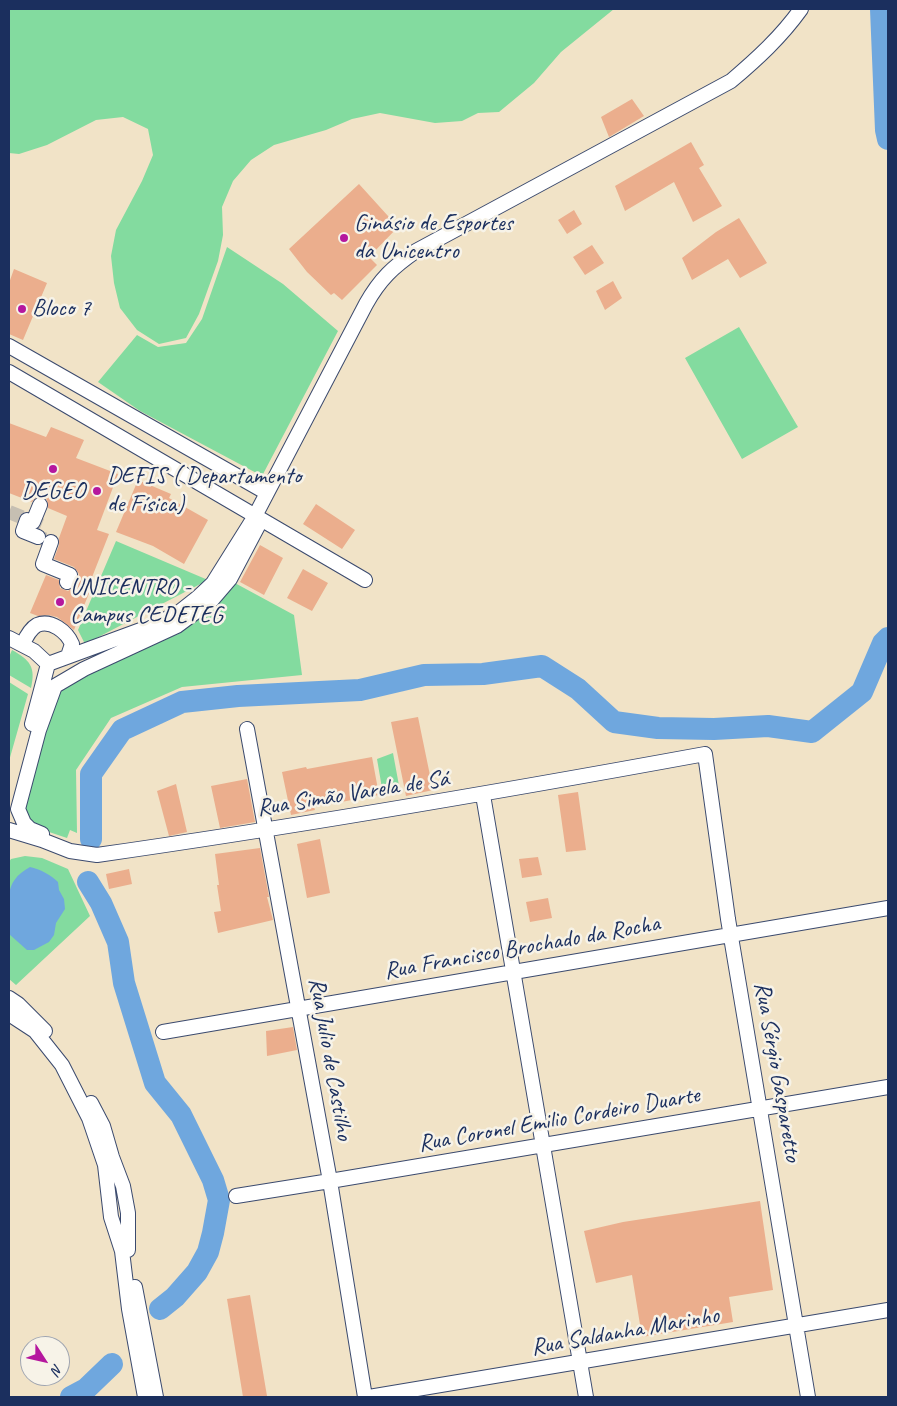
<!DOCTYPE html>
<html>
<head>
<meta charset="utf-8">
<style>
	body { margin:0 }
	#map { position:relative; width:897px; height:1406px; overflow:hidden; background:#f1e3c7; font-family:Caveat,sans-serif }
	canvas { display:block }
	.frame { position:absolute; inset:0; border:10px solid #1b2f5e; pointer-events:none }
	.north { position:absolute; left:20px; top:1336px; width:50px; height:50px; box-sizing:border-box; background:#f7f3e8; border:1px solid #9fa5b1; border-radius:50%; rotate:125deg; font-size:14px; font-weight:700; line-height:20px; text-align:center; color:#1b2f5e }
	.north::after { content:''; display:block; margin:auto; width:18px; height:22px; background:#b5179e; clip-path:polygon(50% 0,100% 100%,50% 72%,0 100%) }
</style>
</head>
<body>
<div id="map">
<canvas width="897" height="1406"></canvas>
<div class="frame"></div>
<div class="north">N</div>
</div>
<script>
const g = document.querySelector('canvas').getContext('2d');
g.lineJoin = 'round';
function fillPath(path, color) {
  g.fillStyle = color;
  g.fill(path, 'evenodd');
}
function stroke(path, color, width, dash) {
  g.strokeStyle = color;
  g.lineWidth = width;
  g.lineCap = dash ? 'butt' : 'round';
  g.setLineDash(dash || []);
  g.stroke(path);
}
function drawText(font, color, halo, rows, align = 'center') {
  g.font = font + ' Caveat,sans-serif';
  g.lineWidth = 5;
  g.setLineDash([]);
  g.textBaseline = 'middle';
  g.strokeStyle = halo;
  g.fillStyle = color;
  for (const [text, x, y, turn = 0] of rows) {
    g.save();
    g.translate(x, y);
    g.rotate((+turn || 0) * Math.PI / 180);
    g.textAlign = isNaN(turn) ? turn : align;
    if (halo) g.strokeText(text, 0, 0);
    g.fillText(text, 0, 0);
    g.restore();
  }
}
const green = new Path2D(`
	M9,9h605l-53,43 -27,31 -35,29 -21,1 -16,8 -27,2 -55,-10 -28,6 -26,11 -52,15 -23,15 -18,21 -11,26 1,28 -5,26 -19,53 -13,24 -27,6 -22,-14 -17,-22 -6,-25 -3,-27 5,-26 26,-49 11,-26 -5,-26 -25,-12 -27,3 -49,25 -28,9 -10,-1z
	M227,247l56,37 55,47 -76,145 -122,-65 -42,-29 39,-47 21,12 28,-4 16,-24z
	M739,327l59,100 -56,32 -57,-101z
	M116,541l92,39 -123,64 -7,-14z
	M233,582l61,33 8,60 -120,12 -71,31 -35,52 1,63 -7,-3 -3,8 -24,-8 -16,-9 -5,-13 3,-14 35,-107 24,-14 94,-39 37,-28z
	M12,650c18,10 24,17 19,38l-22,-13v-18z
	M9,682l19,12 -19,67z
	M393,753l7,38 -9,3h-8l-6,-35z
	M25,856l17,2 26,11 22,47 -74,69 -7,-6v-117l2,-3z`);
const water = new Path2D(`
	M30,867c10,2 21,8 28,15l1,8 5,9 1,10 -9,14 -2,12 -5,7 -15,8h-7l-18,-16v-3c0,-28 -7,-49 21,-64z`);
const river = new Path2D(`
	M881,9l5,121 2,9
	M91,839v-65l31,-44 60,-28 56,-6 122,-6 64,-15 59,-1 59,-8 36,23 36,33 44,6 56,1 54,-3 44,6 50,-40 21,-49 5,-5
	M88,882l13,21 17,39 6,41 31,100 26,32 32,65 6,20 -6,33 -5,19 -11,20 -22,25 -15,12
	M71,1397l15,-8 26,-25`);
const building = new Path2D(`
	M632,99l12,17 -35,21 -8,-20z
	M691,142l13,23 -5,3 23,38 -29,16 -19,-40 -49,29 -10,-25z
	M359,184l39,43 -29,30 8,8 -35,35 -8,-7 -3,2 -24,-23 -18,-23z
	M574,210l8,14 -15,10 -9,-14z
	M739,218l28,45 -27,15 -12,-19 -36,21 -10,-22 34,-26z
	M592,245l12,18 -19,12 -12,-18z
	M14,269l33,14 -24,57 -14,-6v-51z
	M613,281l9,17 -17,12 -9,-19z
	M9,423l37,14 5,-10 33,13 -8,18 42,16 -21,56 12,4 -22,56 3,1 -16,39 -17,-13 -9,-2 -10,1 -8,-3 16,-38 13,5 1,8 8,3 7,-5 4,-12 -5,-7 -20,-8 5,-14v-7l8,-22 -19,-8 -1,-8 -4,-3 -8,1 -3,4 -23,-9z
	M138,480l33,14 -2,4 39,22 -24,44 -31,-18 -37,-14z
	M316,504l39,26 -13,19 -39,-25z
	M260,545l23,13 -19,37 -24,-13z
	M303,569l25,14 -16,28 -25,-13z
	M418,717l15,73 -27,6 -15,-74z
	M372,757l7,38 -65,12 1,3 -24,5 -9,-43 24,-5 1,2z
	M247,779l8,43 -35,6 -9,-42z
	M176,784l11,48 -18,4 -12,-45z
	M578,792l8,58 -20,2 -8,-57z
	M320,839l10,54 -23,5 -10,-54z
	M260,848l9,49h-2l6,23 -55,13 -4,-21 7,-1 -4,-26h2l-4,-31z
	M538,857l4,18 -20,3 -3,-19z
	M129,869l3,15 -23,5 -3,-15z
	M548,898l4,20 -22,4 -4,-20z
	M293,1027l4,23 -30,6 -1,-25z
	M760,1201l13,89 -44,7 4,25 -91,15 -10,-62 -36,8 -12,-52 39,-9z
	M250,1295l17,101 -6,1h-18l-16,-98z`);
const minorTunnel = new Path2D(`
	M9,512l34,14 -5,11 11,4`);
const minor = new Path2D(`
	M9,346l258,147
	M9,372l356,208
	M27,520l-4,11 15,6
	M33,522l7,-17
	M51,542l-8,22 27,11 -3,7
	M9,638l25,13 14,13
	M23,644c3,-7 7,-15 14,-19 14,-6 30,7 35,19l-4,12
	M48,664l106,-39 24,-12 19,-15 16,-15 42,-67 111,-212c14,-25 27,-37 50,-53l315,-170c26,-22 50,-44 70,-72
	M32,724l16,-60
	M247,729l83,452 35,216
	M483,795l103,602
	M9,830l33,10 28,11 27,4c203,-29 406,-64 608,-101l23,165 80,478
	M42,834l-12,-5 -6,-6 -6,-14 21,-79 16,-44 29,-17 93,-43 35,-26 18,-21 28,-53
	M9,998l9,6 27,27
	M9,1014l26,17 27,34 27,53 16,47 6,52 11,34 7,58 16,88
	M163,1032l725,-124
	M91,1103l12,23 9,31 11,29 5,27v37
	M236,1196l94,-15 558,-94
	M135,1287l21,110
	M369,1397l519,-87`);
const markers = [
	[344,238,5,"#b5179e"],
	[22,309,5,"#b5179e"],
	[53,469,5,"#b5179e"],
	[97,491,5,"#b5179e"],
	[60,602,5,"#b5179e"]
];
const poiNames = [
	["Ginásio de Esportes",354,224],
	["da Unicentro",354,252],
	["Bloco 7",32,309],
	["DEFIS ( Departamento",107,477],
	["de Física)",107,505],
	["DEGEO",53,492,"center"],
	["UNICENTRO -",70,588],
	["Campus CEDETEG",70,616]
];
const streetNames = [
	["Rua Simão Varela de Sá",353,794,-9],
	["Rua Francisco Brochado da Rocha",522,948,-10],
	["Rua Julio de Castilho",330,1059,80],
	["Rua Sérgio Gasparetto",777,1072,80],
	["Rua Coronel Emilio Cordeiro Duarte",559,1120,-10],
	["Rua Saldanha Marinho",625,1332,-10]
];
fillPath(green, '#83db9f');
fillPath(water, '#6fa7de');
stroke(river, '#6fa7de', 22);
fillPath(building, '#ebae8d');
stroke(minorTunnel, '#c6bfb2', 14, [14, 7]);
stroke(minor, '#3b4a6e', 16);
stroke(minor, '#fff', 14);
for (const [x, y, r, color] of markers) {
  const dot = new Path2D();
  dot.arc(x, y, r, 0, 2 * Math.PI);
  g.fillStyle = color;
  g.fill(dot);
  stroke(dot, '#f7f3e8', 2);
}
drawText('24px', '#1b2f5e', '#f7f3e8', poiNames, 'left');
drawText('24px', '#1b2f5e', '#f7f3e8', streetNames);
</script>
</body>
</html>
